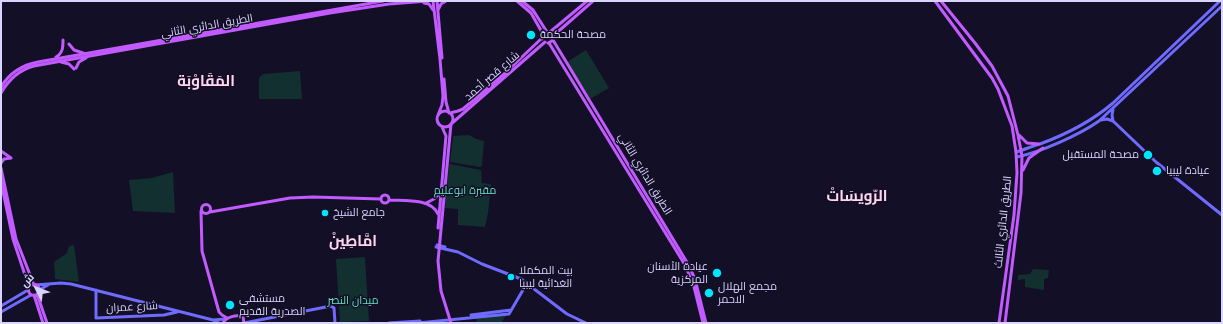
<!DOCTYPE html>
<html>
<head>
<meta charset="utf-8">
<style>
	body { margin:0 }
	#map { position:relative; width:1223px; height:324px; overflow:hidden; background:#130f26; font-family:Quicksand,Cairo,sans-serif }
	canvas { display:block }
	.frame { position:absolute; inset:0; border:2px solid #d9d4ff; pointer-events:none }
	.north { position:absolute; left:16px; top:268px; width:40px; height:40px; -webkit-text-stroke:3px #130f26; paint-order:stroke; rotate:312deg; font-size:11px; font-weight:700; line-height:16px; text-align:center; color:#d9d4ff }
	.north::after { content:''; display:block; margin:auto; width:14px; height:18px; background:#d9d4ff; clip-path:polygon(50% 0,100% 100%,50% 72%,0 100%) }
</style>
</head>
<body>
<div id="map">
<canvas width="1223" height="324"></canvas>
<div class="frame"></div>
<div class="north">ش</div>
</div>
<script>
const g = document.querySelector('canvas').getContext('2d');
g.lineJoin = 'round';
function fillPath(path, color) {
  g.fillStyle = color;
  g.fill(path, 'evenodd');
}
function stroke(path, color, width, dash) {
  g.strokeStyle = color;
  g.lineWidth = width;
  g.lineCap = dash ? 'butt' : 'round';
  g.setLineDash(dash || []);
  g.stroke(path);
}
function drawText(font, color, halo, rows, align = 'center') {
  g.font = font + ' Quicksand,Cairo,sans-serif';
  g.lineWidth = 3;
  g.setLineDash([]);
  g.textBaseline = 'middle';
  g.strokeStyle = halo;
  g.fillStyle = color;
  for (const [text, x, y, turn = 0] of rows) {
    g.save();
    g.translate(x, y);
    g.rotate((+turn || 0) * Math.PI / 180);
    g.textAlign = isNaN(turn) ? turn : align;
    if (halo) g.strokeText(text, 0, 0);
    g.fillText(text, 0, 0);
    g.restore();
  }
}
const green = new Path2D(`
	M586,50l23,38 -19,11 -23,-37z
	M300,71l2,28h-43v-21l4,-4z
	M469,135l7,4 8,2 -2,25 -2,1 -30,-5 3,-26z
	M450,164l31,6 1,13 9,1 -3,29 -3,14 -27,-2v-16l-13,-1 4,-43z
	M173,172l2,41 -42,-2 -4,-31 23,-2z
	M74,245l5,37 -24,-3 -1,-17 13,-9 2,-7z
	M365,257l4,64 -29,1 -4,-63z
	M1033,269l16,1 -1,8 -4,1v11l-19,-3v-8l-7,1v-5l12,-1z
	M507,314l-6,9h-24l-1,-6z`);
const secondary = new Path2D(`
	M1101,120l6,-1 6,2 43,41 66,53
	M1113,121l-1,-6 1,-5
	M1016,152c8,-2 16,-6 24,-8 27,-10 51,-22 73,-41l107,-102
	M1017,157c24,-5 62,-22 82,-36l123,-115
	M437,245l8,2
	M436,247l22,5 24,12 39,15 46,35 19,9
	M35,285l26,-2 10,1 142,36 6,3
	M39,290l9,-5
	M96,290v28l68,-3 13,-3
	M1,306l27,-16
	M1,312l30,-17
	M471,315l40,-5
	M213,320l12,-1
	M244,323l87,-17 3,2 1,15
	M389,323l31,-2
	M418,323l91,-9 18,-31`);
const primary = new Path2D(`
	M433,1l7,58 3,37 -1,9 -4,10
	M437,1l5,57
	M517,1l14,12 12,21
	M522,1l11,9 14,22 6,3 -1,6 -4,2
	M935,1l57,77 6,11 14,37 4,26 1,21 -3,42 -15,108
	M941,1l34,42 17,23 16,30 10,39 4,21 -1,37 -16,130
	M424,3l5,1 4,6
	M438,10l3,-6 5,-3
	M550,32l37,-31
	M553,36l40,-35
	M542,39l1,-5 4,-2
	M553,40l135,224 7,15 11,44
	M549,43l136,222 9,22 9,36
	M69,44l5,6 9,3
	M56,57c7,-4 7,-10 7,-17
	M61,62l8,2 5,5
	M76,68l3,-6 7,-4
	M444,79l2,23 3,11
	M1,87c9,-15 21,-22 37,-25l345,-61
	M1,93c8,-14 18,-23 33,-27l296,-53 59,-9 39,-3
	M437 119a8 8 0 1 1 16 0a8 8 0 1 1-16 0Z
	M450,113l8,-2 5,-2 41,-35 38,-36
	M451,124l94,-82
	M1019,135l8,8 12,1
	M1,151l10,7
	M1,163l3,-4 7,-1
	M1,168l15,71 18,46
	M1023,170l6,-12 14,-10
	M1,182l12,57 16,48
	M381 199a4 4 0 1 1 8 0a4 4 0 1 1-8 0Z
	M389,200c15,1 42,-2 49,14
	M426,203l8,-4 6,-6
	M201.5 209a4.5 4.5 0 1 1 9 0a4.5 4.5 0 1 1-9 0Z
	M201,211l1,40 17,61 3,3 5,3
	M210,212l80,-14 23,-1 68,2
	M438,228l8,-92 -4,-9
	M28.5 290a5.5 5.5 0 1 1 11 0a5.5 5.5 0 1 1-11 0Z
	M37,294l10,29
	M34,295l9,28
	M223,323c3,-6 14,-9 20,-6l1,6
	M451,323l-10,-32 -3,-30 13,-137`);
const markers = [
	[531,35,5,"#00e5ff"],
	[1148,155,5,"#00e5ff"],
	[1157,171,5,"#00e5ff"],
	[325,213,4,"#00e5ff"],
	[717,273,5,"#00e5ff"],
	[511,277,4,"#00e5ff"],
	[709,293,5,"#00e5ff"],
	[230,305,5,"#00e5ff"]
];
const streetNames = [
	["الطريق الدائري الثاني",207,26,-10],
	["شارع قصر أحمد",492,76,-41],
	["الطريق الدائري الثاني",645,174,59],
	["الطريق الدائري الثالث",1003,222,-84],
	["شارع عمران",132,307,-3]
];
const poiNames = [
	["مصحة الحكمة",540,35],
	["مصحة المستقبل",1139,155,"right"],
	["عيادة ليبيا",1166,171],
	["جامع الشيخ",333,213],
	["عيادة الأسنان",708,267,"right"],
	["المركزية",708,280,"right"],
	["بيت المكملا",519,271],
	["الغذائية ليبيا",519,284],
	["مجمع الهلال",718,287],
	["الاحمر",718,300],
	["مستشفى",239,299],
	["الصدرية القديم",239,312]
];
const parkNames = [
	["مقبرة ابوعليم",465,191],
	["ميدان النصر",353,301]
];
const districtNames = [
	["المَقَاوْبَة",206,81],
	["الرّويسَاتْ",857,196],
	["امَّاطِينْ",353,241]
];
fillPath(green, '#12302f');
stroke(secondary, '#6f6bff', 3);
stroke(primary, '#c25bff', 3);
for (const [x, y, r, color] of markers) {
  const dot = new Path2D();
  dot.arc(x, y, r, 0, 2 * Math.PI);
  g.fillStyle = color;
  g.fill(dot);
  stroke(dot, '#130f26', 1.5);
}
drawText('11px', '#d9d4ff', '#130f26', streetNames);
drawText('11px', '#d9d4ff', '#130f26', poiNames, 'left');
drawText('11px', '#5fe0c0', '#130f26', parkNames);
drawText('bold 15px', '#ffd6f0', '#130f26', districtNames);
</script>
</body>
</html>
